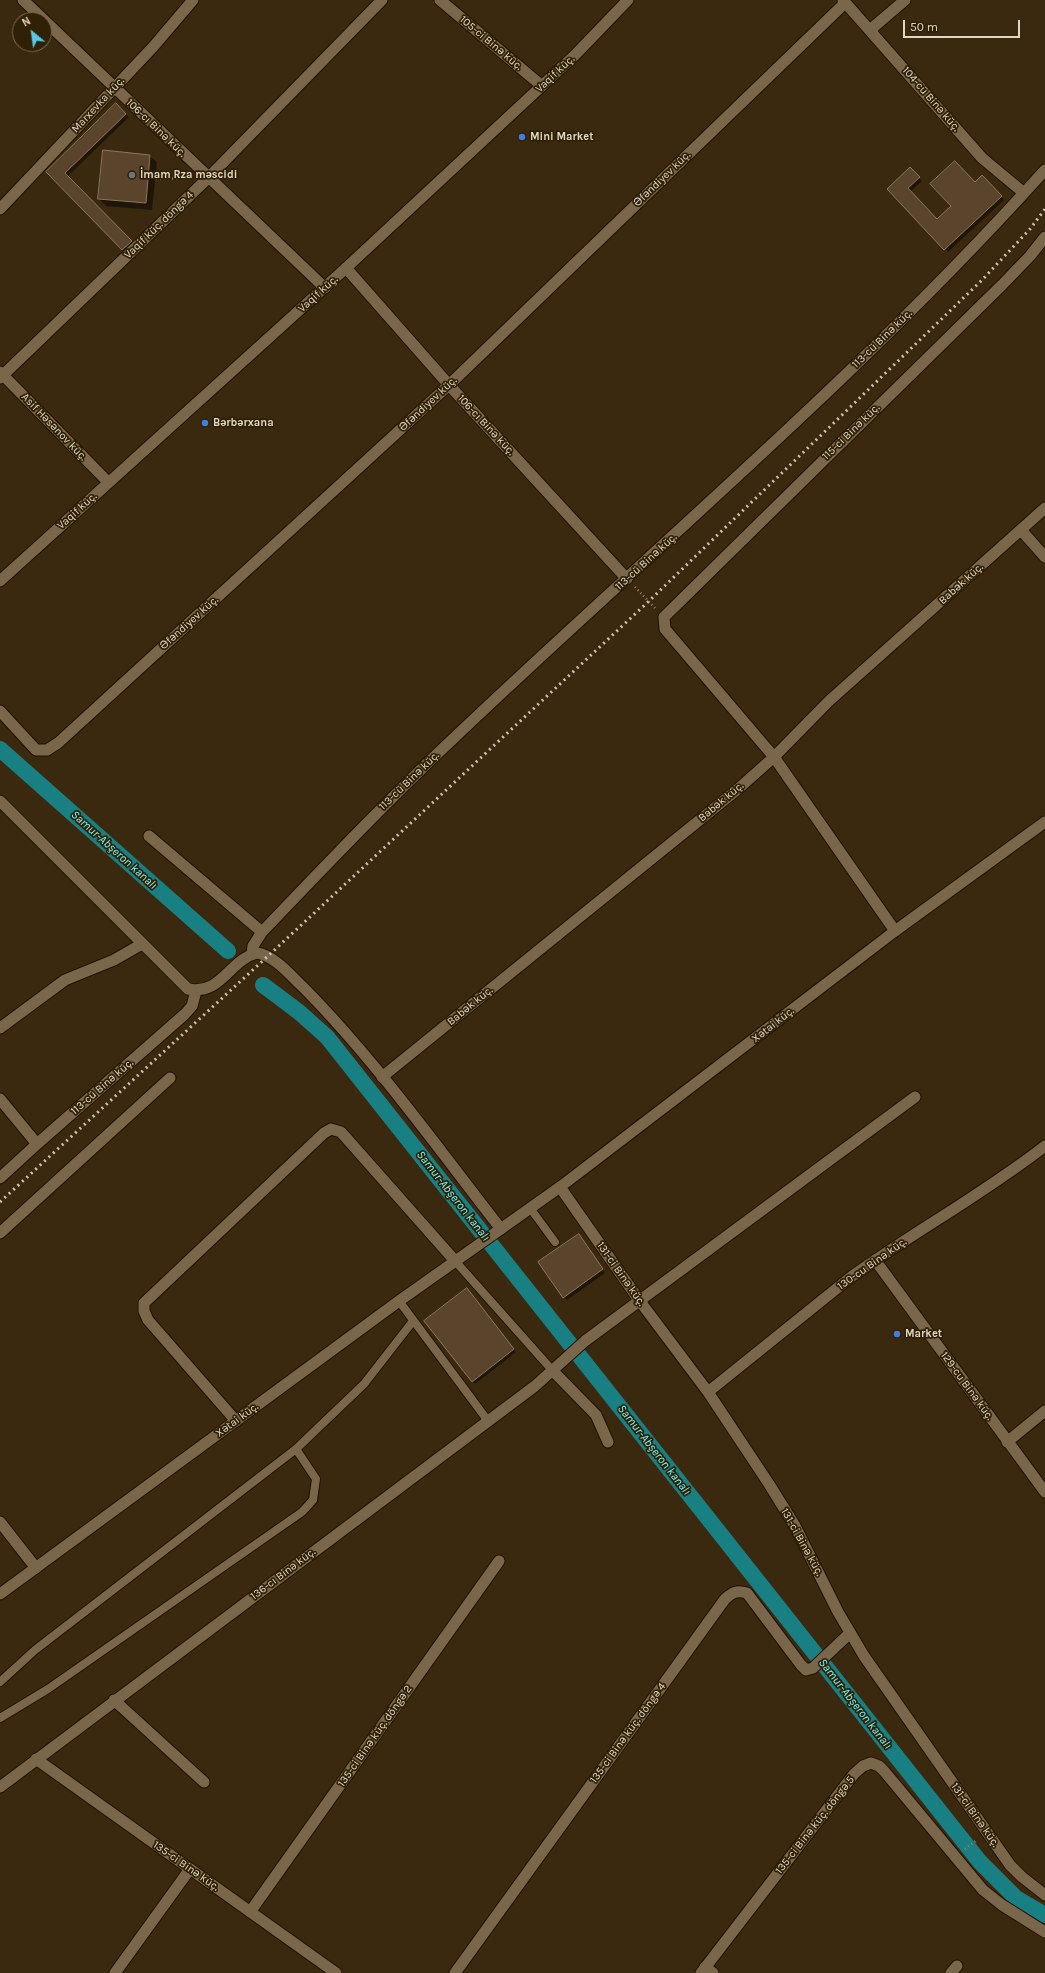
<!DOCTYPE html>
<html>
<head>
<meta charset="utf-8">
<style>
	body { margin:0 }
	#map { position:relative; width:1045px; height:1973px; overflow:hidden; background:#3b290f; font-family:Karla,sans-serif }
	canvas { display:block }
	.north { position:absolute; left:12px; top:12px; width:40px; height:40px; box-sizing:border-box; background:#302005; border:1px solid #776953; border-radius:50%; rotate:331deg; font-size:11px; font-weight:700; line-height:16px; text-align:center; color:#e2d6c7 }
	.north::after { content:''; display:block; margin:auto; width:14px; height:18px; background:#58c8e4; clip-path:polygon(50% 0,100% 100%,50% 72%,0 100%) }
	.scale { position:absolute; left:903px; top:20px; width:117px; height:18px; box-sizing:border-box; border:2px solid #e2d6c7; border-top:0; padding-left:5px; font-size:12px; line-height:14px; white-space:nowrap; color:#e2d6c7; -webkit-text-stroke:3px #302005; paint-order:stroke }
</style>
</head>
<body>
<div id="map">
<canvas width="1045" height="1973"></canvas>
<div class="north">N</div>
<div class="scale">50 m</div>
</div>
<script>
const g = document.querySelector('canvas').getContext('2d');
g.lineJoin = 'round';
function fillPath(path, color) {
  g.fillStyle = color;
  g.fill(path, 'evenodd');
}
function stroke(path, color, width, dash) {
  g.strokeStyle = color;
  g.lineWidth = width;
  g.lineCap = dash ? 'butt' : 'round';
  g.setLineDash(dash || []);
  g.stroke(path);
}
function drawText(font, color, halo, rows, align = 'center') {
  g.font = font + ' Karla,sans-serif';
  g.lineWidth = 3.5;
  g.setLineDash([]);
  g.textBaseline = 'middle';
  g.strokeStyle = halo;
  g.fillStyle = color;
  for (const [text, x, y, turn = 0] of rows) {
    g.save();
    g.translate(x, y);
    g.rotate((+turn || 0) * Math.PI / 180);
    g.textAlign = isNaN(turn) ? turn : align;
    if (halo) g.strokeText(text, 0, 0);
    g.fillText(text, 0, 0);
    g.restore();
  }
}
const shadow = new Path2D(`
	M116,105l13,12 -61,59 66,68 -8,8 -79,-80z
	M150,156l7,6 -5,48 -46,-4 -7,-7z
	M910,168l12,13 -12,11 27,29 45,-44 22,23 -56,52 -60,-63z
	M581,1239l24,34 -38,27 -3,-3z
	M470,1292l46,60 -41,32 -3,-3z`);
const canal = new Path2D(`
	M0,749l228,202
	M263,985l36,27 28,25 653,825 36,36 29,17`);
const building = new Path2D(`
	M116,103l10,11 -61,59 67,68 -10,9 -76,-78z
	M103,150l47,5 -4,48 -48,-4z
	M955,161l20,21 7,-7 20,21 -58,54 -57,-61 23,-22 10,10 -12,11 29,31 14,-13 -21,-22z
	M579,1234l24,35 -40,29 -25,-36z
	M467,1288l47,61 -42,33 -48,-61z`);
const path = new Path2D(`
	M156,179l34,-1
	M635,587l20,21
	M965,1849l12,-9`);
const service = new Path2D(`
	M530,1208l25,34
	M456,1262l96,108
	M399,1301l89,120
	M0,1682l35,-32 261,-201 68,-65 49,-63
	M0,1718l48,-29 254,-177 11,-12 3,-21 -20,-30`);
const minor = new Path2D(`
	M23,0l302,288
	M440,0l102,86
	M843,0l139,158 42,35
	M870,30l35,-30
	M0,209l153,-162 40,-47
	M346,268l103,117 178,194
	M0,372l108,110
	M0,378l208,-200 174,-178
	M1021,530l24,27
	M0,711l36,39h11l11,-7 391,-358 396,-382
	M0,801l188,188c33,7 41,-29 69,-36 18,3 33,22 46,34 73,74 134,160 198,242
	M149,836l113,96
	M895,931l-121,-174 -109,-128 -1,-12 338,-332 28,-29 15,-19
	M252,954l1,-8 9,-14c63,-66 126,-132 193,-195 198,-188 408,-364 590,-567
	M0,1028l65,-48 49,-20 28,-16
	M382,1077l356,-288 36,-32 55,-56 216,-193
	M0,1099l37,45
	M0,1178l37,-34 148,-130 7,-8 4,-15
	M560,1187l79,113 69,92 61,92 26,42 43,86 26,44 146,209 12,12 23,18
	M0,1233l170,-155
	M875,1260l170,232
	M552,1370l44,45 12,27
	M708,1392l143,-115c63,-45 132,-83 194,-131
	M236,1421l-88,-101 -4,-9v-8l180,-170 7,-4 10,3 115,130
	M1007,1442l38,-31
	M0,1522l36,46
	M114,1700l90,82
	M36,1759l300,214
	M0,1787l535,-401 50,-45 330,-244
	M250,1912l249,-351
	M705,1967l8,6
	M115,1973l75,-104
	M455,1973l270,-374c8,-7 12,-9 22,-6l54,72 5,5 7,-2 37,-35
	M701,1973l153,-199 9,-8 8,-3 8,3 5,5 99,119 19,15 43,27
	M951,1973l6,-7`);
const tertiary = new Path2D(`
	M0,581l346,-313 229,-213 53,-55
	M0,1594l399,-293 161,-114 335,-256 150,-109`);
const rail = new Path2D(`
	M0,1202l268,-246 380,-354 334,-322 48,-51 15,-20`);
const markers = [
	[522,137,4,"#3f7fe0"],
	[132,175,4,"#6b7280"],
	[205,423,4,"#3f7fe0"],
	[897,1334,4,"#3f7fe0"]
];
const streetNames = [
	["105-ci Binə küç.",491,43,40],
	["Vaqif küç.",555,74,-43],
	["104-cü Binə küç.",931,99,49],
	["Marxevka küç.",98,105,-47],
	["106-cı Binə küç.",156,128,44],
	["Əfəndiyev küç.",662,179,-44],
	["Vaqif küç. döngə 4",159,225,-44],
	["Vaqif küç.",318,294,-42],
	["113-cü Binə küç.",882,339,-44],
	["Əfəndiyev küç.",428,404,-43],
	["106-cı Binə küç.",486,425,47],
	["Asif Həsənov küç.",54,427,46],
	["115-ci Binə küç.",851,432,-44],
	["Vaqif küç.",77,511,-42],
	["113-cü Binə küç.",646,562,-42],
	["Babək küç.",961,584,-42],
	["Əfəndiyev küç.",189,623,-42],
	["113-cü Binə küç.",409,781,-44],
	["Babək küç.",721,802,-40],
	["Babək küç.",470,1006,-39],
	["Xətai küç.",773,1025,-38],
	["113-cü Binə küç.",102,1087,-41],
	["130-cu Binə küç.",872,1264,-35],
	["131-ci Binə küç.",621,1274,55],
	["129-cu Binə küç.",967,1386,54],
	["Xətai küç.",237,1420,-36],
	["131-ci Binə küç.",802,1542,61],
	["136-cı Binə küç.",283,1574,-37],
	["135-ci Binə küç. döngə 4",628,1733,-54],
	["135-ci Binə küç. döngə 2",375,1736,-55],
	["131-ci Binə küç.",975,1815,55],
	["135-ci Binə küç. döngə 5",815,1825,-52],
	["135-ci Binə küç.",186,1866,35]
];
const poiNames = [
	["Mini Market",530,137],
	["İmam Rza məscidi",140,175],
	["Bərbərxana",213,423],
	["Market",905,1334]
];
const waterNames = [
	["Samur-Abşeron kanalı",114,850,42],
	["Samur-Abşeron kanalı",453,1196,52],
	["Samur-Abşeron kanalı",654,1450,52],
	["Samur-Abşeron kanalı",855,1704,52]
];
fillPath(shadow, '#0007');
stroke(canal, '#188083', 16);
fillPath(building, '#5a442c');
stroke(building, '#8d765c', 1);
stroke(service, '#211100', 10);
stroke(minor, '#211100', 13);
stroke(tertiary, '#211100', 13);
stroke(path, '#968773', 2.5, [1, 3]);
stroke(service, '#7a664a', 8);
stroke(minor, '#7a664a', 11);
stroke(tertiary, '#7a664a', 11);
stroke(rail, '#cfc2b2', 3, [2, 4]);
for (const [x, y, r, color] of markers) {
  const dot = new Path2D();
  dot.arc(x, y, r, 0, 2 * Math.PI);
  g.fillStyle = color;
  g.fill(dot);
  stroke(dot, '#302005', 1.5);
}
drawText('11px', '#e2d6c7', '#302005', streetNames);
drawText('bold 11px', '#e2d6c7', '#302005', poiNames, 'left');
drawText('italic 12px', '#73f9fe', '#302005', waterNames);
</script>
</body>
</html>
